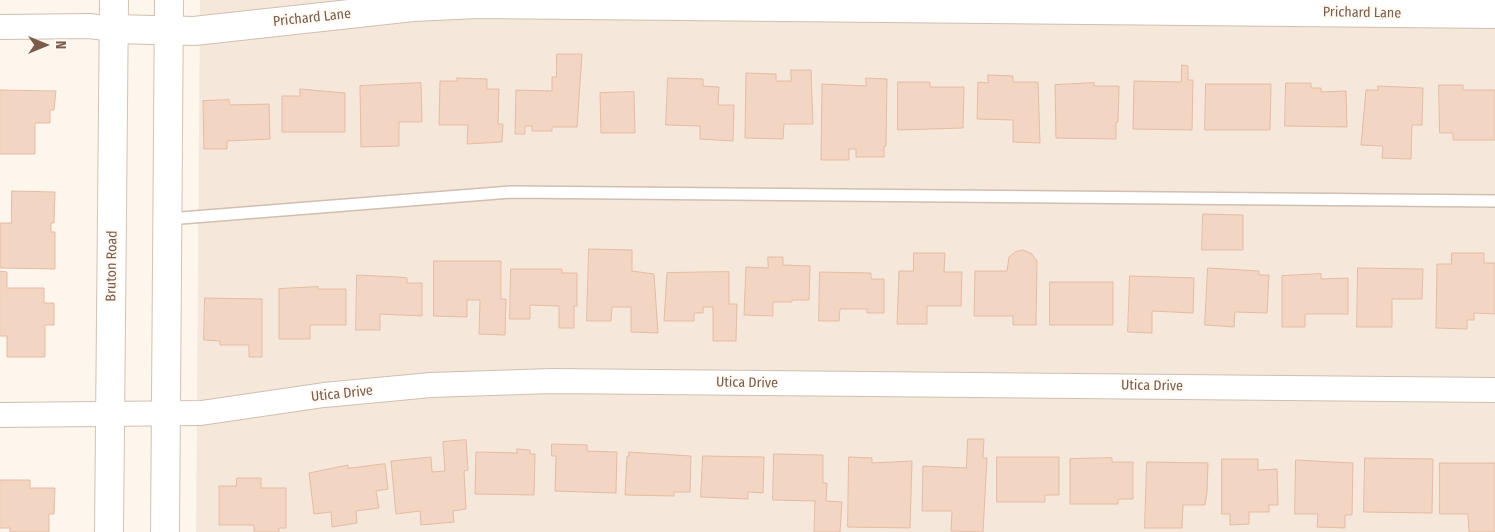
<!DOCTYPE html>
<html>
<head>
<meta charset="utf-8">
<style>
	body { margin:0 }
	#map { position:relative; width:1495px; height:532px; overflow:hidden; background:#fdf6ec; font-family:"Fira Sans Condensed",sans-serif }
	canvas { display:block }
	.north { position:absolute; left:20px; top:20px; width:50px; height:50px; -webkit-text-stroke:4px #fffaf3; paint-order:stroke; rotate:90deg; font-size:14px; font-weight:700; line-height:20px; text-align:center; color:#7a5c4d }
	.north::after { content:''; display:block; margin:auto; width:18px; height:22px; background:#7a5c4d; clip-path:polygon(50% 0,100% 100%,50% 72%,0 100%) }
</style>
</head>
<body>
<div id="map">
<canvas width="1495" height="532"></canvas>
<div class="north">N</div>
</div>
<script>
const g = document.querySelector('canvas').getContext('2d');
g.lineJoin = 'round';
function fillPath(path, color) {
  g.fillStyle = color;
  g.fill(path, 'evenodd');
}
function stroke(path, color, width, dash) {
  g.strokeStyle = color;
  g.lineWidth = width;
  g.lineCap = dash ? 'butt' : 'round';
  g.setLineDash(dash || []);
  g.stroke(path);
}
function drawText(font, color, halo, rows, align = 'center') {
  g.font = font + ' "Fira Sans Condensed",sans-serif';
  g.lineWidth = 5;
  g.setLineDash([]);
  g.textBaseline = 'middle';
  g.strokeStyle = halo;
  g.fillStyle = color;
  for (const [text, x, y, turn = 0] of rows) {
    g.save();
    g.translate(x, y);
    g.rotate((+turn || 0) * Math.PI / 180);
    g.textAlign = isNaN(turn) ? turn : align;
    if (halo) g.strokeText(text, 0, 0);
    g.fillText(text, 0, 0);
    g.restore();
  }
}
const residential = new Path2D(`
	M200,0h1295v532h-1299z`);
const building = new Path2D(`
	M557,54h25l-5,73h-25v4h-20v-5h-7v8h-10l1,-44 36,1v-14h4z
	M1182,65l6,1v14h5l-1,50 -59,-1 1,-48 47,1z
	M791,70h20l2,54h-29l-1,15 -38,-1 1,-65 30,1v7h15z
	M988,75l25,1v6h25l2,61 -27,-1v-22l-36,-1 1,-37 10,1z
	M457,78l30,1v10h12l-1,35h5l-1,18 -35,2 1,-19h-29l1,-44h17z
	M668,78l35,1v7l16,1 -1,18h16l-1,36 -33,-2v-13l-34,-1z
	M866,78l21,1 -1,67h-2v11h-28v-8h-7v11h-28l1,-76 44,2z
	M898,82h32v5h34l-1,41 -65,2z
	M421,83l1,39h-23v24l-38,1 -1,-61z
	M1094,83v3h25l-1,36h-2v17l-60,-1 -1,-53z
	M1286,83h25v5h10v4l25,-1 1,36 -62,-1z
	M1206,84h65l-1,46h-65z
	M1439,85h24v5h32v50h-42v-7h-13z
	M1378,86l45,2 -1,37h-10l-1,34 -29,-1 1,-12 -22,-1 5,-55h12z
	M300,89l45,4v39h-63v-36h18z
	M0,90l56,1 -2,19h-4v13h-15v31h-35z
	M634,92l1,41h-34l-1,-40z
	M229,100l1,5 39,-1 1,35 -43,2v8h-23l-1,-48z
	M12,191l43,1 -1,31h-3v9h4v37l-55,-1v-45h11z
	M1203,214l40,1v35h-41z
	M589,249l43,1v21l22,3 4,59 -27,-1v-25h-19l-1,14h-24z
	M1023,250l9,4 5,7 -1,64h-23v-9h-39l1,-45h32l2,-14 6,-5z
	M914,253h31l-1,19h18l-1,34h-34v18h-30l2,-53h14z
	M1452,253h32v10h11v51l-21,-1v7h-7v9l-31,-1 1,-64h14z
	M768,257h15v8l27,1 -1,34h-17v2h-19v14l-29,-1 2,-48 22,1z
	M434,261h67v38h5l-1,36 -26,-1 1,-34h-13v17l-33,-1z
	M1208,268l51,3v4h10l-2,38 -32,-1 -1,15 -29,-2z
	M1358,268l65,1 -1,30h-30v28h-35z
	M511,269h51v4h15v33h-3v22h-15v-22l-29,-1v14h-20z
	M0,271l7,1v16h37v15h10v22h-9v32h-38v-21h-7z
	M729,272v32h8l-1,37h-23v-34h-10v6h-9v8h-30l3,-48z
	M820,272l51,1v6h13v34h-17v-4h-27l-1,12h-20z
	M1321,274v5l27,-1v36h-43v13h-23v-51z
	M357,275l41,2 9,1v5h15v33l-42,-2v16h-24z
	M1130,276l64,2 -1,35 -41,-2v22l-24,-1z
	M1050,282h63v43h-63z
	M318,287v2h28v36h-36v14h-31v-50z
	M205,298l57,1v58h-13v-12h-29v-4l-16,-1z
	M968,439h16l-1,19h4l-4,74 -32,-1 1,-20h-30l1,-45 43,2z
	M466,440l2,30 -4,1 2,38 -13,2 1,11 -33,3 -1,-14 -24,3 -5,-53 40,-4 1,15 13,-1 -2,-29z
	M552,444l35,1v6l30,1 -1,41 -61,-2 1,-35h-4z
	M517,449l13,1v4h5l-1,41 -59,-1 1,-42 41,1z
	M629,452l62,4 -1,36h-16v4l-49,-1 2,-39h2z
	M774,454l49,1v28h4l-1,18 16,1 -2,30h-26l1,-31 -42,-1z
	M703,456l61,1 -1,36 -15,-1v7l-47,-2z
	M849,457l23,1v5l40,-2 -2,67 -62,-1z
	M997,457h62v38h-14v7h-48z
	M1112,458v4h21v37h-15v5h-48v-45z
	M1365,458l68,1 -1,54 -68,-1z
	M1222,459h36v11l19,-1 1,36h-9v7h-20v12l-19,1v-11h-8z
	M1296,460l57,3 -1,52h-7v13l-28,-1 1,-13h-23z
	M1147,462l61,1 -1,29 -2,13h-22l-1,23h-37z
	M1440,463h55v69h-26l-1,-18h-28z
	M385,464l3,25 -12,2 3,17 -23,3 1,12 -25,4 -1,-15 -17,2 -5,-41 39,-8v3z
	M237,478h24v10h25v40h-7v4h-25v-7h-35v-39h17z
	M0,480h30v8h25l-1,26h-5v18h-39v-4h-10z`);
const service = new Path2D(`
	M168,219l343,-27 984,9`);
const minor = new Path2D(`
	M0,27l89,-1 25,3
	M0,415l201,-2 123,-18 107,-10 121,-4 943,9`);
const tertiary = new Path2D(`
	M114,29l80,2 219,-24 64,-3 1018,10`);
const secondary = new Path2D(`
	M109,532l5,-532
	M165,532l4,-532`);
const streetNames = [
	["Prichard Lane",1362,13,1],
	["Prichard Lane",312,18,-6],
	["Bruton Road",112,266,-89],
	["Utica Drive",747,383,1],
	["Utica Drive",1152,386,1],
	["Utica Drive",342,394,-6]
];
fillPath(residential, '#f5e8da');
fillPath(building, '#f3d5c3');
stroke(building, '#e6bba3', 1);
stroke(service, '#d1beb0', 14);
stroke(minor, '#d1beb0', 26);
stroke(tertiary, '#d1beb0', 30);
stroke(secondary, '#d6c0b0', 30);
stroke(service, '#fff', 11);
stroke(minor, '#fff', 24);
stroke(tertiary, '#fff', 28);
stroke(secondary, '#fff', 28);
drawText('14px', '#7a5c4d', '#fffaf3', streetNames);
</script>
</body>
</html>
